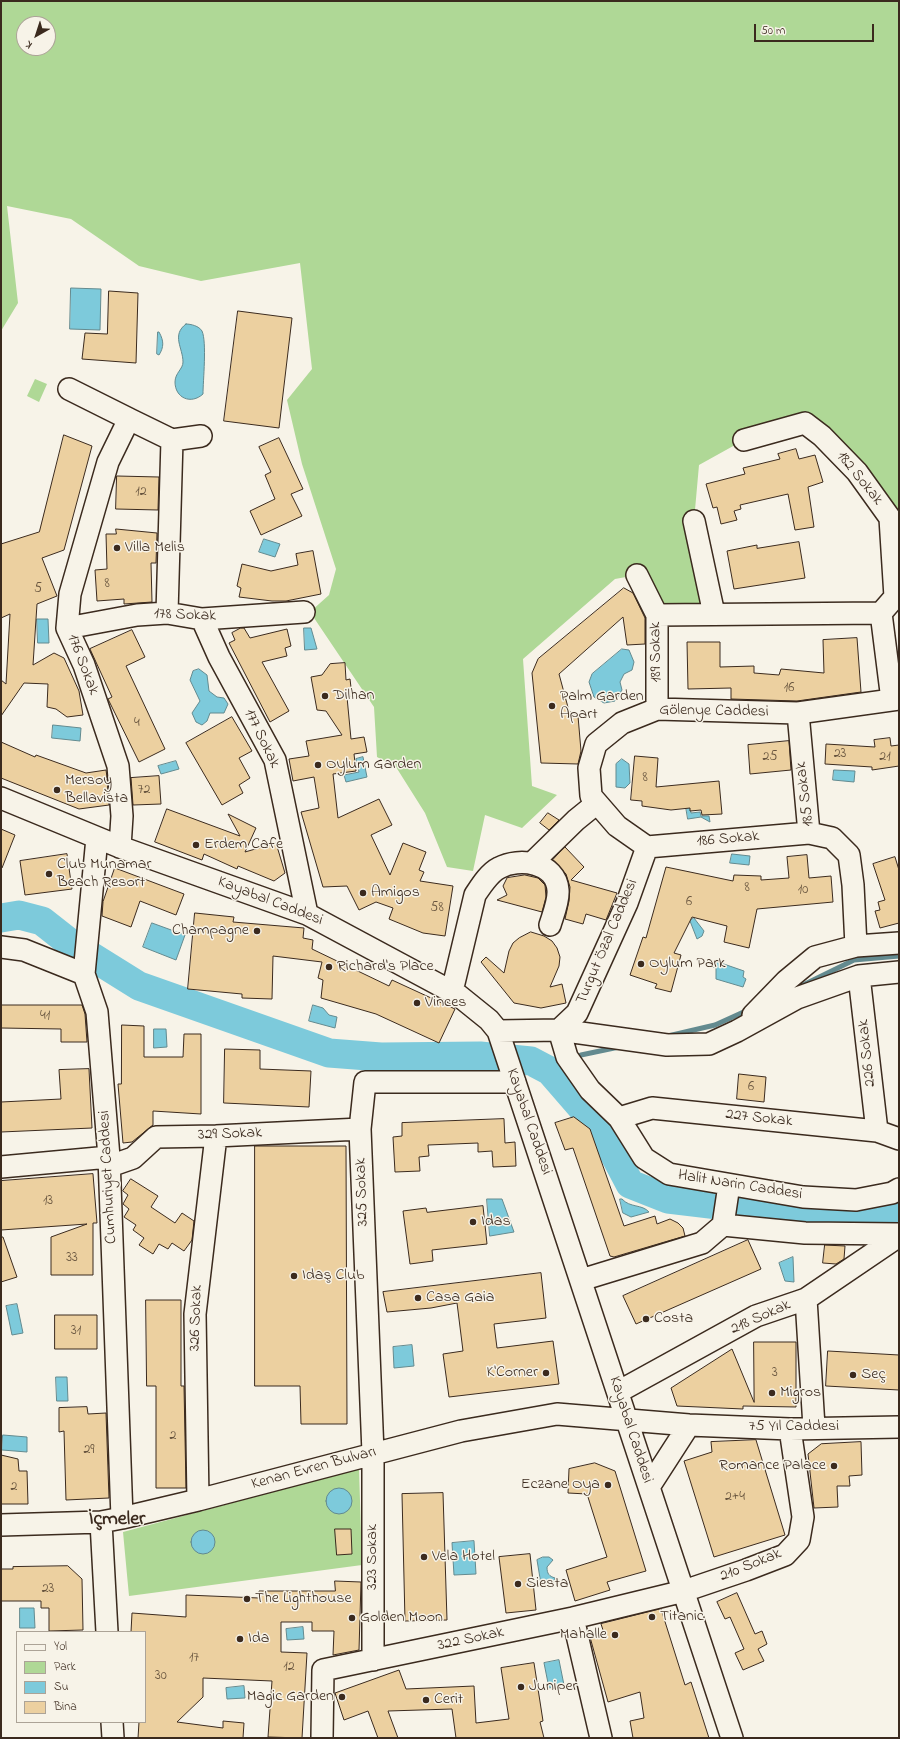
<!DOCTYPE html>
<html>
<head>
<meta charset="utf-8">
<style>
	body { margin:0 }
	#map { position:relative; width:900px; height:1739px; overflow:hidden; background:#f7f3e8; font-family:"Indie Flower",sans-serif }
	canvas { display:block }
	.frame { position:absolute; inset:0; border:2px solid #3b2a1e; pointer-events:none }
	.legend { position:absolute; left:16px; top:1631px; width:130px; height:92px; box-sizing:border-box; background:#f7f3e8; border:1px solid #aca397; margin:0; padding:5px 7px; list-style:none; font-size:12px; color:#3b2a1e }
	.legend li { display:flex; align-items:center; gap:8px; height:20px }
	.legend b { width:20px; border:1px solid #aca397 }
	.north { position:absolute; left:16px; top:16px; width:40px; height:40px; box-sizing:border-box; background:#f7f3e8; border:1px solid #aca397; border-radius:50%; rotate:219deg; font-size:11px; font-weight:700; line-height:16px; text-align:center; color:#3b2a1e }
	.north::after { content:''; display:block; margin:auto; width:14px; height:18px; background:#3b2a1e; clip-path:polygon(50% 0,100% 100%,50% 72%,0 100%) }
	.scale { position:absolute; left:754px; top:24px; width:120px; height:18px; box-sizing:border-box; border:2px solid #3b2a1e; border-top:0; padding-left:5px; font-size:12px; line-height:14px; white-space:nowrap; color:#3b2a1e; -webkit-text-stroke:3px #f7f3e8; paint-order:stroke }
</style>
</head>
<body>
<div id="map">
<canvas width="900" height="1739"></canvas>
<div class="frame"></div>
<ul class="legend">
<li><b style="height:5px;background:#f7f3e8"></b>Yol</li>
<li><b style="height:11px;background:#afd896"></b>Park</li>
<li><b style="height:11px;background:#7dcadb"></b>Su</li>
<li><b style="height:11px;background:#ecd0a0"></b>Bina</li>
</ul>
<div class="north">K</div>
<div class="scale">50 m</div>
</div>
<script>
const g = document.querySelector('canvas').getContext('2d');
g.lineJoin = 'round';
function fillPath(path, color) {
  g.fillStyle = color;
  g.fill(path, 'evenodd');
}
function stroke(path, color, width, dash) {
  g.strokeStyle = color;
  g.lineWidth = width;
  g.lineCap = dash ? 'butt' : 'round';
  g.setLineDash(dash || []);
  g.stroke(path);
}
function drawText(font, color, halo, rows, align = 'center') {
  g.font = font + ' "Indie Flower",sans-serif';
  g.lineWidth = 3;
  g.setLineDash([]);
  g.textBaseline = 'middle';
  g.strokeStyle = halo;
  g.fillStyle = color;
  for (const [text, x, y, turn = 0] of rows) {
    g.save();
    g.translate(x, y);
    g.rotate((+turn || 0) * Math.PI / 180);
    g.textAlign = isNaN(turn) ? turn : align;
    if (halo) g.strokeText(text, 0, 0);
    g.fillText(text, 0, 0);
    g.restore();
  }
}
const green = new Path2D(`
	M1,1h898v515l-94,-93 -61,17 -45,25 -5,56 20,93 -57,1 -20,-40 -22,4 -92,80 9,127 25,9 -35,33 -37,-13 -12,56 -26,-4 -22,-54 -29,-46 -19,-10 -3,-50 -64,-95 19,-17 7,-26 -34,-105 -15,-64 25,-31 -12,-106 -99,18 -62,-15 -68,-47 -64,-13 11,97 -17,28zM24,24h24v24h-24z
	M35,379l12,5 -8,18 -12,-6z
	M359,1469l3,96 -233,31 -6,-64z`);
const water = new Path2D(`
	M71,288l30,1 -1,41 -30,-1z
	M186,324c5,0 13,2 16,7 5,11 1,50 1,63 -12,11 -28,4 -28,-12 0,-9 8,-13 8,-20 0,-14 -12,-27 3,-38z
	M158,332h1c5,9 5,15 0,23l-2,-1z
	M264,539l16,5 -5,13 -16,-5z
	M37,619h11l1,24h-11z
	M304,628h7l6,21 -12,1z
	M622,649l7,1 5,12 -2,8 -8,4 -4,8 2,8 -7,11 -11,2 -10,-6 -5,-15 3,-8z
	M199,669l8,6 2,16 8,6 7,1 4,6 -4,9h-14l-3,8 -5,4 -6,-3 -4,-9 8,-12 -10,-21 3,-9z
	M53,725l28,3 -1,13 -28,-3z
	M363,757l4,20 -21,5 -2,-7 15,-3 -3,-13z
	M622,759l7,5 1,19 -5,5 -9,-1v-23z
	M176,761l3,8 -18,5 -3,-8z
	M834,770l21,1 -1,11 -21,-2z
	M686,807h4l1,6 9,-1 1,4h8l1,6 -9,-5 -13,2z
	M732,854l18,2 -1,9 -19,-2z
	M694,918l10,13 -2,5 -5,3 -7,-18z
	M152,923l33,12 -9,25 -33,-13z
	M715,961l29,10 -1,6 3,2 -3,8 -27,-8v-11l-3,-1z
	M313,1005l10,3 6,7 8,2 -2,11 -26,-7z
	M154,1029h12l1,18 -13,1z
	M487,1199h15l12,33 -24,4z
	M620,1199h2c8,9 20,5 27,13l-18,5 -8,-4z
	M793,1257l1,25 -9,-1 -6,-18z
	M17,1304l6,29 -11,2 -6,-29z
	M412,1345l2,21 -20,2 -1,-21z
	M56,1377h11l1,24h-11z
	M3,1435l24,2v15l-25,-2z
	M326 1501a13 13 0 1 1 26 0a13 13 0 1 1-26 0Z
	M191 1542a12 12 0 1 1 24 0a12 12 0 1 1-24 0Z
	M474,1541l2,33 -22,1 -2,-32z
	M543,1557h6l4,3 -6,7c0,7 2,9 8,11l-1,4 -9,5 -4,-3 -4,-24z
	M20,1608h14l1,20h-15z
	M303,1627l1,12 -17,1 -1,-11z
	M559,1660l5,25 -15,3 -5,-25z
	M244,1686l1,12 -18,1 -1,-11z`);
const stream = new Path2D(`
	M797,988l57,-28 45,-4
	M668,1036l47,-11 33,-15
	M581,1055l38,-8
	M538,1065l16,-3`);
const river = new Path2D(`
	M1,918l18,-3 23,6 28,22 69,43 190,67 52,4 99,-1 51,5 19,10 52,60 28,53 38,15 84,10 85,16 38,-6 24,-7`);
const building = new Path2D(`
	M109,291l29,2 -2,70 -54,-4 3,-26 22,1z
	M238,311l54,7 -13,110 -55,-7z
	M64,435l28,11 -28,104 -22,8 15,38 -20,8 -4,61 21,-12 10,5 15,33 4,24 -16,2 -11,-8 -9,-2 1,-23 -24,-1 -23,33v-36l5,4 4,-70 -9,4v-74l38,-12z
	M279,438l24,51 -12,5 11,22 -41,19 -11,-24 25,-12 -10,-24 6,-3 -12,-25z
	M796,449l3,10 16,-4 8,27 -15,5 6,40 -19,3 -7,-36 -48,11 1,4 -7,2 3,9 -16,4 -4,-17 -4,1 -7,-24 39,-10 -2,-6 37,-9 -2,-5z
	M117,476l42,1 -1,33 -42,-1z
	M116,529l41,4 -1,30h-5l1,39 -28,2v-5l-27,2 -2,-31 12,-1 -1,-35h10z
	M799,542l6,36 -71,11 -7,-38 30,-6v3z
	M313,551l8,43 -35,7h-14l-33,-4 2,-9 -4,-2 5,-22 29,7 27,-6 -2,-11z
	M624,588l9,5 12,25v26l-18,1 -4,-28 -64,57 10,37 9,5 3,35 -3,13 -37,-1 -9,-90 6,-14z
	M241,628h3l6,10 37,-9 4,17 -6,2 2,8 -25,6 27,49 -19,11 -41,-79 6,-3 -3,-7z
	M132,630l13,27 -19,9 39,83 -26,13 -31,-63 4,-2 -22,-48z
	M857,638l4,54 -64,9 -66,-2v-11l-43,1 -1,-47h33v25l34,-1v7l25,2 2,-6 43,4 -1,-33z
	M345,663l1,17 4,-1 2,17 -5,1 4,42 13,-2 3,15 -13,2 2,17 -23,3 5,44 41,-19 13,26 -21,10 19,40 13,-32 23,9 -7,18 5,2 -4,9 33,5 -8,50 -22,-3 -34,-14 4,-11 -17,-6 -17,8 -12,-24 -24,1 -22,-75 18,-4 -5,-31 -21,4 -4,-22 20,-3 -3,-15 36,-6 -16,-24 -9,-1 -6,-33 11,-2 8,-11z
	M232,717l20,34 -13,7 11,20 -11,7 4,8 -21,12 -36,-62z
	M890,738l1,8 8,-1v21l-27,4v-3l-47,-3 1,-20 49,3 -1,-7z
	M789,741l2,29 -41,4 -2,-29z
	M1,742l34,15 1,-2 50,18 20,-3 1,7 -5,2h5l2,26 -30,4 -78,-31z
	M635,756l23,2 -2,29 63,-6 3,33 -20,1 -1,-5 -11,1v-3l-19,2 -29,-4v-5l-11,-1z
	M159,776l2,28 -28,1 -2,-27z
	M167,809l73,27 -12,-22 28,14 -11,24 31,-9 9,30 -11,8 -36,-15 -1,3 -33,-15 -2,6 -47,-18z
	M548,813l11,7 -10,10 -9,-7z
	M1,829l14,6 -13,33h-1z
	M565,847l19,20 -13,13 46,13 -11,27 -20,-6 -3,10 -18,-5 4,-18 1,-14 -4,-13 -13,-14z
	M67,854l5,35 -47,6 -5,-34z
	M807,855l2,23 22,-2 2,26 -76,7 -8,39 -25,-6 3,-16 -35,-9 -18,36 7,2 -10,37 -16,-4 2,-4 -27,-9 13,-38 3,1 20,-71 67,14 1,-6 27,1v4l28,-2 -2,-21z
	M895,857l4,13v53l-19,5 -5,-17 5,-1 -2,-8 7,-2 -12,-36z
	M115,868l69,26 -8,21 -36,-14 -9,26 -29,-11 1,-14z
	M525,875l13,3 7,7 1,12 -4,15 -45,-12 10,-5 -4,-9 4,-8z
	M195,913l39,4 -1,5 71,6 -1,10 10,2 -1,9 77,37 3,-6 63,29 -16,34 -63,-29 -55,-16 2,-18 -5,-2 4,-16 -49,-6 -1,43 -30,-1v-4l-54,-5z
	M531,932l13,4 8,5 5,7 3,9 -1,9 -9,21 12,-3 4,19 -25,5 -27,-5 -33,-41 5,-5 18,16 5,-22 4,-8 6,-5z
	M1,1005h81l3,9 2,28h-26v-13l-60,-1z
	M122,1025l22,1v31h39l1,-23h17v80l-48,-3v14l-21,17 -9,1 -5,-59h3z
	M225,1049l35,1v19l51,2 -2,36 -85,-4z
	M89,1069l3,59 -91,4v-30l60,-3 -2,-29z
	M739,1074l27,3 -2,25 -27,-3z
	M574,1117l16,12 34,97 31,-10 2,8 13,-5 8,4 5,5 2,8 -71,21 -4,-1 -37,-108 -8,2 -10,-27z
	M504,1119l1,24 10,-1 1,24 -23,1 -1,-16 -14,1v-9l-50,2 1,11 -10,1 1,14 -25,1 -2,-35 9,-1v-13z
	M255,1146h91l1,278h-46l-1,-38h-45z
	M93,1174l4,49h-4v52h-42v-38l36,-13 -86,6v-49z
	M131,1179l27,17 -7,11 24,16 7,-10 12,8 -2,19 -8,11 -12,-8 -4,6 -9,-5 -6,10 -14,-9 5,-7 -11,-8 3,-5 -12,-8 5,-8 -6,-5 5,-9 -5,-4z
	M483,1206l4,38 -55,6 1,11 -23,3 -7,-53 23,-3 1,4z
	M1,1237h2l14,40 -16,5z
	M748,1240l13,29 -125,55 -13,-28z
	M825,1245l20,1 -1,13 -8,5 -13,-1z
	M541,1273l5,45 -52,6 3,24 56,-7 6,43 -110,13 -6,-43 20,-3 -6,-48 -26,5 -44,4 -4,-20z
	M146,1300h35v86h3l2,102h-30v-102h-9z
	M55,1315h42v34h-42z
	M754,1342h42v65l-53,-1v3l-66,-3 -6,-18 61,-39 22,53z
	M828,1351l71,4v35l-73,-4z
	M87,1407l1,7 18,-1 3,85 -43,2 -2,-69 -5,1v-24z
	M756,1440l29,95 -71,22 -30,-96 28,-9 -1,-10z
	M861,1442l1,33 -13,1 1,10h-13l1,21 -24,1 -6,-54 13,-10z
	M1,1455l17,4 1,12h8l1,33h-27z
	M595,1463l20,8 31,100 -39,11 3,8 -35,11 -9,-31 41,-13 -20,-63 -19,-1 1,-24z
	M443,1493l4,127 -42,1 -3,-127z
	M335,1529h16l1,25 -15,1z
	M530,1554l6,56 -30,3 -7,-56z
	M68,1566l14,13 1,51 -34,1v-23h-8v-7h-40v-32h12v-2z
	M335,1581l26,1 -2,68 -26,5 1,-24h-22v-9h-31v30l26,1 -5,85 -34,-1 4,-56 -69,-3v19l-26,25 46,6v-7l21,2 -1,15h-105l1,-16h6v-90h-14l1,-19 54,4v-22l73,3v-7h76z
	M737,1593l18,41 7,-3 5,13 -9,5 6,12 -21,9 -8,-17 9,-4 -14,-32 -5,2 -8,-17z
	M661,1609l24,76 6,-3 18,56h-76l-3,-17 14,-3 -4,-26 -32,10 -18,-65 14,-4 -3,-9z
	M534,1663l9,58 -3,1 4,16h-88l-4,-29 -64,2 10,27h-20l-10,-27 -24,9 -9,-27 64,-23 7,19 68,-3 2,37 33,-4 -8,-51z`);
const minor = new Path2D(`
	M69,389l60,30
	M744,440l61,-17 17,13 35,36 33,46 5,79 -14,16 11,87
	M694,521l20,93
	M637,575l20,40v94
	M167,613l5,-173
	M657,615l224,-2
	M202,619l17,38 56,103 32,154
	M67,628l70,-13 30,-2 35,6 102,-7
	M798,713l11,120
	M1,798l119,49 187,67 151,81 31,25 9,11 234,707
	M97,838l-13,136 13,38 12,145 13,361
	M120,847l2,-31 -4,-50 -34,-101 -17,-37 3,-34 38,-132 21,-43 43,21 29,-4
	M647,847l-20,56 -50,110 -18,17 8,27 23,33 29,28 25,40 25,16 134,23 53,3 36,-7 7,-4
	M647,847l-30,-21 -26,-30 -2,-28 7,-24 26,-21 35,-14 141,4 101,-14
	M647,847l162,-14 23,5 17,17 4,30 3,61
	M533,862l43,-42 21,-17
	M1,947l23,3 60,24
	M859,976l18,155
	M454,983l21,-88c6,-9 14,-22 24,-27 20,-11 57,-6 59,22 1,11 -5,25 -8,35
	M753,1015l33,-34 29,-24 41,-11 43,-3
	M498,1031l61,-1 108,15 42,-1 28,-13 60,-33 62,-22 40,-4
	M619,1118l33,-10 225,23 22,8
	M110,1166l23,-8 23,-21 60,-1 144,-7
	M1,1167l108,-10
	M723,1225l82,8 94,1
	M581,1280l121,-37 21,-18 6,-40
	M806,1299l8,128
	M618,1392l138,-76 50,-17 93,-63
	M649,1487l40,-62
	M198,1500l-3,-186 21,-178
	M101,1522l6,110
	M1,1525l100,-3 21,-4 76,-18 263,-69 96,-17 132,11 101,4 109,-2
	M573,1618l28,120
	M373,1660v-207l-13,-324 5,-47h150
	M112,1722l1,16
	M322,1738l1,-68 250,-52 111,-27 62,-21 39,-15 14,-15 4,-23 -13,-88`);
const markers = [
	[117,548,4,"#3b2a1e"],
	[325,696,4,"#3b2a1e"],
	[552,706,4,"#3b2a1e"],
	[318,765,4,"#3b2a1e"],
	[57,790,4,"#3b2a1e"],
	[196,845,4,"#3b2a1e"],
	[49,874,4,"#3b2a1e"],
	[363,893,4,"#3b2a1e"],
	[257,931,4,"#3b2a1e"],
	[641,964,4,"#3b2a1e"],
	[329,967,4,"#3b2a1e"],
	[417,1003,4,"#3b2a1e"],
	[473,1222,4,"#3b2a1e"],
	[294,1276,4,"#3b2a1e"],
	[418,1298,4,"#3b2a1e"],
	[646,1319,4,"#3b2a1e"],
	[546,1373,4,"#3b2a1e"],
	[853,1375,4,"#3b2a1e"],
	[772,1393,4,"#3b2a1e"],
	[834,1466,4,"#3b2a1e"],
	[608,1485,4,"#3b2a1e"],
	[424,1557,4,"#3b2a1e"],
	[518,1584,4,"#3b2a1e"],
	[247,1599,4,"#3b2a1e"],
	[652,1617,4,"#3b2a1e"],
	[352,1618,4,"#3b2a1e"],
	[615,1635,4,"#3b2a1e"],
	[240,1639,4,"#3b2a1e"],
	[521,1687,4,"#3b2a1e"],
	[342,1697,4,"#3b2a1e"],
	[426,1700,4,"#3b2a1e"]
];
const numberNames = [
	["12",141,493],
	["8",107,585],
	["5",38,590],
	["16",789,689],
	["4",137,724],
	["23",840,755],
	["25",770,758],
	["21",885,758],
	["8",645,779],
	["72",144,791],
	["8",747,889],
	["10",803,891],
	["6",689,903],
	["58",437,909],
	["41",45,1017],
	["6",751,1088],
	["13",48,1202],
	["33",72,1259],
	["31",76,1332],
	["3",775,1374],
	["2",173,1437],
	["29",89,1451],
	["2",14,1488],
	["2+4",735,1498],
	["23",48,1590],
	["17",194,1659],
	["12",289,1668],
	["30",161,1677]
];
const streetNames = [
	["182 Sokak",859,479,51],
	["178 Sokak",185,616,2],
	["189 Sokak",657,652,-91],
	["176 Sokak",82,665,69],
	["Gölenye Caddesi",714,712,1],
	["177 Sokak",261,739,64],
	["185 Sokak",806,794,-97],
	["186 Sokak",728,840,-5],
	["Kayabal Caddesi",270,902,21],
	["Turgut Özal Caddesi",608,942,-67],
	["226 Sokak",868,1053,-96],
	["227 Sokak",759,1119,6],
	["Kayabal Caddesi",528,1122,71],
	["329 Sokak",230,1135,-2],
	["Cumhuriyet Caddesi",109,1177,-93],
	["Halit Narin Caddesi",740,1186,9],
	["325 Sokak",363,1192,-92],
	["326 Sokak",197,1318,-88],
	["218 Sokak",761,1318,-24],
	["75 Yıl Caddesi",794,1427],
	["Kayabal Caddesi",630,1430,72],
	["Kenan Evren Bulvarı",314,1469,-15],
	["323 Sokak",373,1557,-90],
	["210 Sokak",751,1566,-22],
	["322 Sokak",471,1640,-12]
];
const poiNames = [
	["Villa Melis",125,548],
	["Dilhan",333,696],
	["Palm Garden",560,697],
	["Apart",560,715],
	["Oylum Garden",326,765],
	["Mersoy",65,781],
	["Bellavista",65,799],
	["Erdem Cafe",204,845],
	["Club Munamar",57,865],
	["Beach Resort",57,883],
	["Amigos",371,893],
	["Champagne",249,931,"right"],
	["Oylum Park",649,964],
	["Richard's Place",337,967],
	["Vinces",425,1003],
	["Idas",481,1222],
	["Idaş Club",302,1276],
	["Casa Gaia",426,1298],
	["Costa",654,1319],
	["K'Corner",538,1373,"right"],
	["Seç",861,1375],
	["Migros",780,1393],
	["Romance Palace",826,1466,"right"],
	["Eczane Oya",600,1485,"right"],
	["Vela Hotel",432,1557],
	["Siesta",526,1584],
	["The Lighthouse",255,1599],
	["Titanic",660,1617],
	["Golden Moon",360,1618],
	["Mahalle",607,1635,"right"],
	["Ida",248,1639],
	["Juniper",529,1687],
	["Magic Garden",334,1697,"right"],
	["Cerit",434,1700]
];
const districtNames = [
	["İçmeler",117,1521]
];
fillPath(green, '#afd896');
fillPath(water, '#7dcadb');
stroke(water, '#638a8f', 1);
stroke(stream, '#638a8f', 5);
stroke(river, '#7dcadb', 29);
fillPath(building, '#ecd0a0');
stroke(building, '#3b2a1e', 1);
stroke(minor, '#3b2a1e', 24);
stroke(minor, '#f7f3e8', 21);
for (const [x, y, r, color] of markers) {
  const dot = new Path2D();
  dot.arc(x, y, r, 0, 2 * Math.PI);
  g.fillStyle = color;
  g.fill(dot);
  stroke(dot, '#f7f3e8', 1.5);
}
drawText('14px', '#67543e', null, numberNames);
drawText('16px', '#3b2a1e', '#f7f3e8', streetNames);
drawText('16px', '#3b2a1e', '#f7f3e8', poiNames, 'left');
drawText('bold 20px', '#3b2a1e', '#f7f3e8', districtNames);
</script>
</body>
</html>
